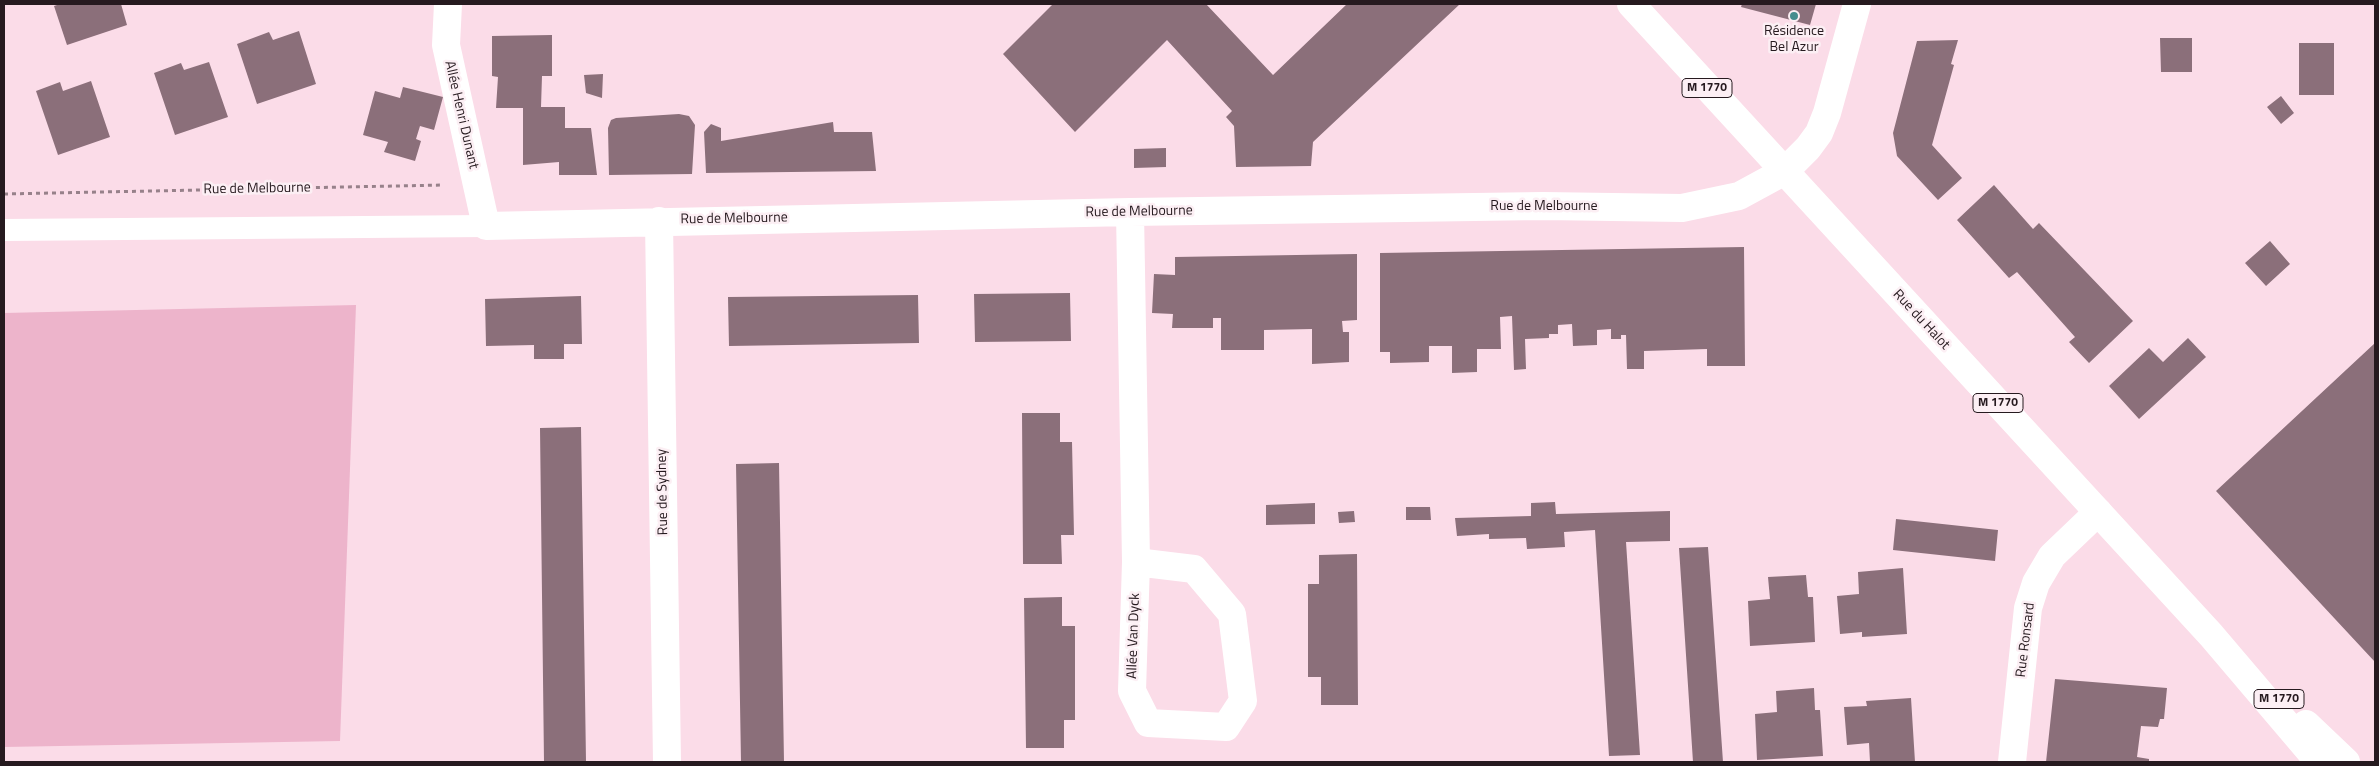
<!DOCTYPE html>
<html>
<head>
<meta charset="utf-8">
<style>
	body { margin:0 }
	#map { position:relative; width:2379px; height:766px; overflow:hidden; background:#fbdce8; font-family:"Titillium Web",sans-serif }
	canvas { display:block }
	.frame { position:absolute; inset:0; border:5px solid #261a1f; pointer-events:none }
</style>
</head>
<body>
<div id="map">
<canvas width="2379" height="766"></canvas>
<div class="frame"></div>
</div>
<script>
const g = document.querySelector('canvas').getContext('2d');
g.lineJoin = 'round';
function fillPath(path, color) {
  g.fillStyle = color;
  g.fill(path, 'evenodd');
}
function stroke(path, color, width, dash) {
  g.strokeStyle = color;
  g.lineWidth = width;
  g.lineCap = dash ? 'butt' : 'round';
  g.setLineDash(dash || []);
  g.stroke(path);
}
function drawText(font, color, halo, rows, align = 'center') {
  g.font = font + ' "Titillium Web",sans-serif';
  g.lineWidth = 5;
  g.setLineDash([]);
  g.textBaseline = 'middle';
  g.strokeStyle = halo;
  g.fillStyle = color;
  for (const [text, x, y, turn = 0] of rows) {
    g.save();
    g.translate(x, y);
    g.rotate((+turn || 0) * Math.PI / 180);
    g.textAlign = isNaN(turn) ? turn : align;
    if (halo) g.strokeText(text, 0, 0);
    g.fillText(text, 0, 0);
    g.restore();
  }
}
const green = new Path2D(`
	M356,305l-16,436 -336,6v-434z`);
const building = new Path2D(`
	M60,4h61l6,21 -60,20 -13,-39z
	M1053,4h153l67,71 74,-71h113l-147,138 -2,24 -75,1 -2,-41 -8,-9 6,-6 -65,-71 -92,92 -72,-78z
	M1742,4h74l-6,21 -69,-18z
	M299,31l17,53 -59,20 -20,-60 32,-12 4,8z
	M552,35v41h-10l-1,31h24v21h26l6,47h-38v-13l-36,3v-57h-27l2,-31 -6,-1v-40z
	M2160,38h32v34h-31z
	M1958,40l-7,24 3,1 -22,80 30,33 -24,22 -41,-44 -4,-23 24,-92z
	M2299,43h35v52h-35z
	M209,62l19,55 -53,18 -21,-62 27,-10 3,7z
	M603,74l-1,24 -16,-5 -2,-18z
	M91,81l19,56 -52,18 -22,-64 24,-9 3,9z
	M403,87l40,10 -9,33 -14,-4 -4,13 5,2 -6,20 -31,-9 4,-10 -25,-7 12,-44 25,7z
	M2281,96l13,17 -13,11 -14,-17z
	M679,114l10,2 6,9 -3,49 -83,1 -1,-47 3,-8 5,-2z
	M833,122l1,10h38l4,39 -170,2 -2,-41 7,-8 10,4v13z
	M1166,148v19l-32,1v-19z
	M1994,185l39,44 6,-6 94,98 -44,42 -20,-21 6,-5 -58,-65 -8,6 -52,-58z
	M2270,241l20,23 -24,22 -21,-23z
	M1744,247l1,119h-38v-17l-63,2v18h-17l-1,-34h-5v4h-10v-10l-14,1v15l-24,1 -1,-22 -14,1v9h-9v4l-24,1 1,30 -12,1 -2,-54 -12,1 1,32h-24v23l-25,1v-27h-23v16l-39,1v-11h-10v-99z
	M1357,254v66l-15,1 1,11h6v30l-37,2v-35l-48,1v20h-43v-32h-8v10h-41l1,-14 -21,-1 2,-39 21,1v-18z
	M1070,293l1,48 -96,1 -1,-48z
	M918,295l1,48 -190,3 -1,-49z
	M581,296l1,48h-18v15h-30v-14l-48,1 -1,-47z
	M2188,338l18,19 -67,62 -30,-33 40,-38 14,14z
	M2375,343v319l-159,-171z
	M1022,413h38v29h12l2,93h-13l1,29h-39z
	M581,427l5,335h-42l-4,-334z
	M779,463l5,299h-43l-5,-298z
	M1555,502l1,12 114,-3v30l-44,1 14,213 -31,1 -14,-226 -31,2 1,15 -38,2 -1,-11 -37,1v-5l-32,2 -2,-18 76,-2v-13z
	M1315,503v21l-49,1v-20z
	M1406,507h24l1,13h-25z
	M1354,511l1,11 -16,1 -1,-11z
	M1896,519l102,11 -3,31 -102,-11z
	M1708,547l15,215h-30l-14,-214z
	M1357,554l1,151h-37v-28h-13v-93h11v-29z
	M1903,568l4,66 -45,3v-5l-22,2 -3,-38 22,-2 -1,-22z
	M1806,575l2,22h5l2,45 -65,4 -2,-45 22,-2 -2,-22z
	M1062,597v29h13v94h-11v28h-38l-2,-150z
	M2055,679l112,9 -3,31h-4l-2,8 -17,-1 -4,31 12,2v3h-103z
	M1814,688l1,22h5l3,46 -66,4 -2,-46 22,-2 -1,-21z
	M1911,698l4,64h-45l-1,-19 -22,2 -3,-38 23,-1 -1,-5z`);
const path = new Path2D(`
	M4,194l439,-9`);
const lane = new Path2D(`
	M4,230l482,-4`);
const street = new Path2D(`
	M448,4l-2,41 40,181 644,-14 413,-6 139,2 57,-12 46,-25
	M1130,212l6,350 -4,129 16,32 78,4 17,-26 -11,-87 -38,-45 -58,-7
	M659,221l8,541
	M2012,762l16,-154 8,-25 16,-27 46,-44`);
const primary = new Path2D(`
	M1631,4l580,631 108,127
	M1785,171l23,-23 11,-15 8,-20 30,-109
	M2306,724l40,38`);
const markers = [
	[1794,16,5,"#458d8e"]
];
const shields = [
	[1707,88,50],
	[1998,403,50],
	[2279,699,50]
];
const shieldNames = [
	["M 1770",1707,88],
	["M 1770",1998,403],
	["M 1770",2279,699]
];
const poiNames = [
	["Résidence",1794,32],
	["Bel Azur",1794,48]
];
const streetNames = [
	["Allée Henri Dunant",461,115,77],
	["Rue de Melbourne",257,189,-1],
	["Rue de Melbourne",1544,207],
	["Rue de Melbourne",1139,212,-1],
	["Rue de Melbourne",734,219,-1],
	["Rue du Halot",1921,320,47],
	["Rue de Sydney",663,492,-91],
	["Allée Van Dyck",1134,636,-88],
	["Rue Ronsard",2026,640,-83]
];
fillPath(green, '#edb4cb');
fillPath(building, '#8b6f7a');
stroke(path, '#97818a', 3, [4, 4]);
stroke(lane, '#fff', 22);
stroke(street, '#fff', 28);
stroke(primary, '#fff', 28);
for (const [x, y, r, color] of markers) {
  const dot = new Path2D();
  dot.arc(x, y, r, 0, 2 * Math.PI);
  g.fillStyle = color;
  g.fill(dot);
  stroke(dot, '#fceff4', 2);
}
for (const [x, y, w] of shields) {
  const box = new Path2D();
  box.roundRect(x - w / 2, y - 9.5, w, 19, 4);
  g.fillStyle = '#fceff4';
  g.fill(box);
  stroke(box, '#261a1f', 1);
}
drawText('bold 12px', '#261a1f', null, shieldNames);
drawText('14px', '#261a1f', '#fceff4', poiNames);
drawText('14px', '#261a1f', '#fceff4', streetNames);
</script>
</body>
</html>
